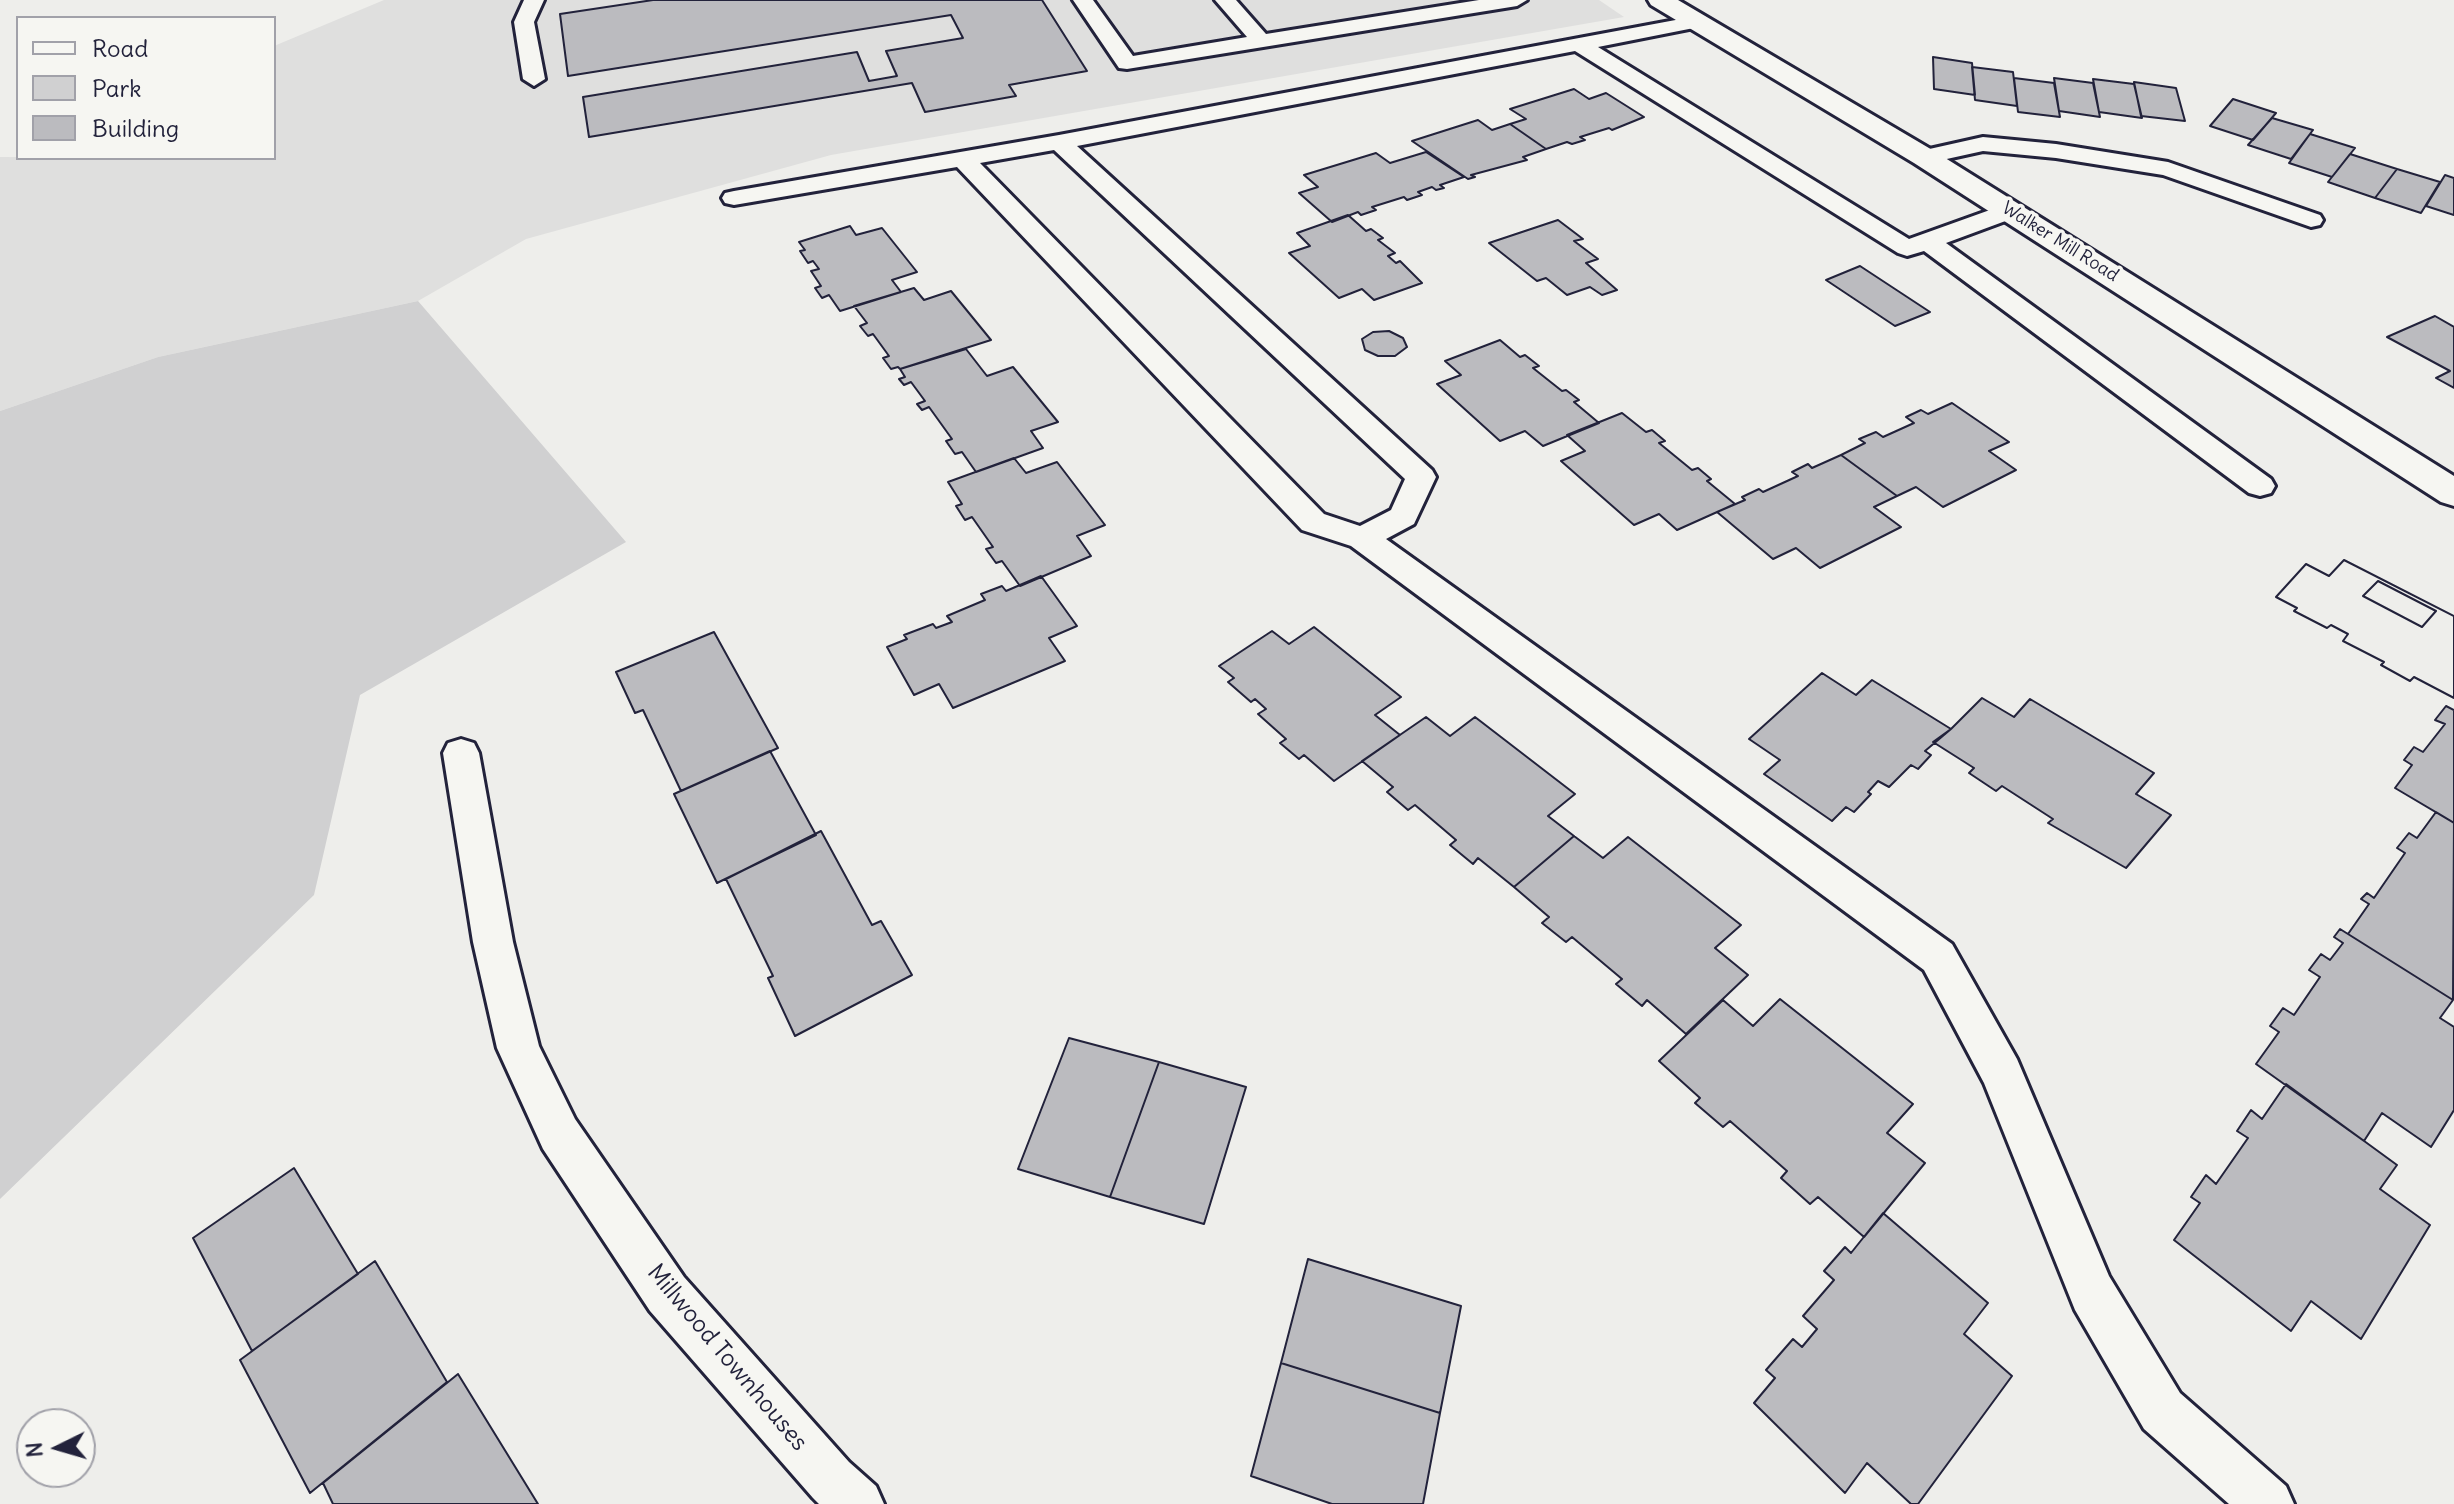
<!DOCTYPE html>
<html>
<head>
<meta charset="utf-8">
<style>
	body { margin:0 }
	#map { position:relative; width:2454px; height:1504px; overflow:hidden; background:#eeeeeb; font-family:Delius,sans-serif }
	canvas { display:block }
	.legend { position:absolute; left:16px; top:16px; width:260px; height:144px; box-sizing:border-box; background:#f6f6f2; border:2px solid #a1a1a9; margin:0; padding:10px 14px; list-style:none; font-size:24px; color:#22223b }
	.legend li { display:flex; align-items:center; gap:16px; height:40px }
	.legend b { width:40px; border:2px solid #a1a1a9 }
	.north { position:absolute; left:16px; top:1408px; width:80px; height:80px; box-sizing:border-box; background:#f6f6f2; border:2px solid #a1a1a9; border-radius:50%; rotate:265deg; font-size:22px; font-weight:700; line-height:32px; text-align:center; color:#22223b }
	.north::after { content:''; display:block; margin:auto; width:28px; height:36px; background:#22223b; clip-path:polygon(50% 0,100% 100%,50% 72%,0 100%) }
</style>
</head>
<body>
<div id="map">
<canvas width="2454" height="1504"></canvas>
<ul class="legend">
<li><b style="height:10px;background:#f6f6f2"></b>Road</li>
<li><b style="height:22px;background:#d0d0d1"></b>Park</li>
<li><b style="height:22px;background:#bbbbbf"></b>Building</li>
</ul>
<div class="north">N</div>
</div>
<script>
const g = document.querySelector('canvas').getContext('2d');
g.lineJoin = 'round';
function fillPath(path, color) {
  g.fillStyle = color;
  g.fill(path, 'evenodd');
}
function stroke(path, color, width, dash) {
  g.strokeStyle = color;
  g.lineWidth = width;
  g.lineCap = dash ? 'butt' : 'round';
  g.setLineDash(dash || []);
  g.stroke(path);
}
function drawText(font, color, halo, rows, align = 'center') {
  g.font = font + ' Delius,sans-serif';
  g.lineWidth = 7;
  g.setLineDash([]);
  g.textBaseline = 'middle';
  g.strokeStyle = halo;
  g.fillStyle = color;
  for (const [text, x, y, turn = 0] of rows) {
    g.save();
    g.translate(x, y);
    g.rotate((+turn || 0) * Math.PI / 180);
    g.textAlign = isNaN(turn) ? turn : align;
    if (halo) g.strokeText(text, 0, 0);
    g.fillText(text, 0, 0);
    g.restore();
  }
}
const built = new Path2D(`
	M384,0h1215l25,17 -793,138 -305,84 -108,62 -260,56 -158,54v-254l274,1v-112z`);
const green = new Path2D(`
	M418,301l208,241 -266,153 -46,200 -314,304v-788l158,-54z`);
const building = new Path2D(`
	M653,0h389l45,71 -78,14 7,11 -91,16 -13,-29 -323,54 -6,-40 274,-45 12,29 28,-5 -11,-25 77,-13 -12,-23 -383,61 -8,-62z
	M1933,57l39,6 3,32 -41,-6z
	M1972,67l41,5 4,34 -42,-6z
	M2014,78l40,5 6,34 -42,-5z
	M2054,78l39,5 7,34 -41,-6z
	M2093,79l41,5 8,34 -43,-6z
	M2134,82l42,6 9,33 -44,-5z
	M1574,89l15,10 17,-6 38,24 -32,13 -3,-2 -29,9 5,3 -13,4 -5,-2 -21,7 -36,-25 16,-5 -16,-10z
	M2233,99l43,14 -23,27 -43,-14z
	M2272,118l41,12 -22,29 -43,-14z
	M1478,120l14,10 18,-6 36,25 -23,8 4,3 -56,15 4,2 -7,2 -56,-38z
	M2310,134l45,14 -23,29 -43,-14z
	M1426,152l38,25 -24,8 4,3 -8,2 -4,-3 -14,5 4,3 -15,5 -3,-3 -32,10 4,3 -15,5 -3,-3 -26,10 -33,-29 19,-6 -14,-12 72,-22 14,10z
	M2350,154l47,15 -22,29 -47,-16z
	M2397,169l43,13 -19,31 -46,-15z
	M2445,175l9,3v37l-28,-9z
	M1348,215l18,16 5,-2 12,9 -5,2 17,13 -7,3 8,7 4,-2 22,22 -48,17 -12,-11 -23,9 -50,-45 21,-7 -13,-13z
	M1558,220l25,19 -9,2 24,18 -12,4 31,27 -15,5 -12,-8 -23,8 -21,-17 -9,3 -48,-38z
	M850,226l6,9 26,-7 35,44 -25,8 9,12 -61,19 -11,-16 -7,3 -7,-10 6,-2 -10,-15 8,-2 -6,-8 -5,2 -8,-12 5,-1 -6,-8z
	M1860,266l70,46 -35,14 -69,-46z
	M914,288l10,12 27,-9 40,49 -91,29 -2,-2 -7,2 -8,-11 6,-2 -16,-22 -5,2 -8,-10 7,-3 -13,-17z
	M2435,316l19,11v61l-18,-10 14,-7 -63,-34z
	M1389,331l14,7 4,9 -12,9h-17l-13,-6 -3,-11 11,-7z
	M1500,340l20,17 5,-2 14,11 -6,2 29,23 4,-1 13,10 -5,2 25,21 -56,23 -18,-15 -25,10 -63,-57 24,-9 -16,-14z
	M966,349l21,27 26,-9 45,55 -27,9 12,17 -67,24 -14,-20 -7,2 -9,-13 6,-2 -23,-32 -7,3 -5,-6 8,-3 -14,-19 -7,3 -5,-6 6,-2 -5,-8z
	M1952,403l57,39 -20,9 27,19 -73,37 -27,-20 -19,9 -56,-41 24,-12 -6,-4 17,-7 7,5 31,-14 -8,-6 15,-7 7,4z
	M1622,413l24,19 6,-2 13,11 -6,2 33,27 6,-2 13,11 -4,2 28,23 -58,26 -18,-16 -25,11 -73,-64 24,-10 -18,-16z
	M1841,455l56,41 -23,11 27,20 -81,41 -24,-20 -23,11 -56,-47 28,-12 -3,-3 17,-8 4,3 35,-16 -6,-4 16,-8 4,4z
	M1014,458l12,15 31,-11 48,63 -28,11 14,20 -71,30 -18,-25 -6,2 -10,-14 7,-2 -21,-30 -7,3 -9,-14 6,-2 -14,-22z
	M2344,560l110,56v82l-40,-21 -4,4 -29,-16 3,-3 -41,-21 5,-7 -17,-9 -4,3 -33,-17 3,-3 -21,-11 30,-33 23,12zM2378,581l58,30 -14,16 -59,-31z
	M2344,560l110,56v82l-40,-21 -4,4 -29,-16 3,-3 -41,-21 5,-7 -17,-9 -4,3 -33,-17 3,-3 -21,-11 30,-33 23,12zM2378,581l58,30 -14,16 -59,-31z
	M1041,576l36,50 -28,12 16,23 -112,47 -14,-24 -25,11 -27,-48 20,-8 -3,-4 29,-11 3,4 16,-6 -5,-6 38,-16 -4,-6 21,-8 4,5z
	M1314,627l87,70 -26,18 25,20 -66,46 -30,-26 -5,4 -19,-16 6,-4 -28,-25 8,-5 -11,-10 -4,3 -23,-20 6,-4 -15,-12 53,-35 17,13z
	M714,632l64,116 -97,43 -38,-81 -8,3 -19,-41z
	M1822,673l34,22 16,-15 79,49 -26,22 6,4 -13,14 -7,-4 -22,22 -11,-6 -10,11 3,2 -17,18 -8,-5 -14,14 -68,-47 16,-14 -31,-21z
	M1982,698l32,19 16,-18 124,74 -18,21 35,21 -45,53 -78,-45 5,-4 -51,-33 -6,5 -27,-18 5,-5 -41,-26 18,-13z
	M2446,706l8,4v113l-59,-35 17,-23 -8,-5 10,-13 9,5 22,-28 -10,-4z
	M1426,717l24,19 25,-19 100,77 -27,22 26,20 -60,51 -36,-29 -5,6 -23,-19 6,-5 -41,-35 -7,5 -21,-18 6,-5 -31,-26z
	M770,751l46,84 -99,48 -43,-89z
	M2436,812l18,11 -1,177 -105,-66 21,-30 -8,-5 6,-6 7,5 31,-45 -8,-5 12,-15 8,5z
	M821,831l51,94 9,-4 31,54 -117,61 -27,-58 5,-2 -47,-97z
	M1574,836l29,22 25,-21 113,88 -26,23 33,27 -62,59 -39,-34 -5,6 -26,-22 6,-5 -50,-42 -6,5 -24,-19 7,-6 -35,-30z
	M2340,929l113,71 -13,18 14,9v83l-23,37 -49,-34 -18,28 -108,-77 23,-32 -9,-6 13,-18 11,7 26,-38 -11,-7 12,-16 9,6 13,-17 -9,-6z
	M1780,999l133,105 -26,29 38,30 -61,74 -46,-40 -8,7 -29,-26 6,-7 -57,-50 -7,6 -28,-24 5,-5 -41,-37 64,-61 30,26z
	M1069,1038l90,24 -49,135 -92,-28z
	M1159,1062l87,25 -42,137 -94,-27z
	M2286,1084l111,81 -17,24 50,36 -69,114 -50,-38 -20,30 -117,-91 26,-37 -9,-6 15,-22 10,9 32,-46 -11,-7 14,-21 11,9z
	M294,1168l64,106 -106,77 -59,-113z
	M1883,1213l105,90 -24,31 48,42 -94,128h-7l-44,-41 -22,30 -91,-90 21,-25 -9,-8 27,-31 9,8 15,-18 -14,-13 31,-36 -10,-9 21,-24 6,6z
	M1308,1259l153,47 -21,107 -159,-50z
	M375,1261l72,121 -137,111 -70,-133z
	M1281,1363l159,50 -17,91h-91l-81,-28z
	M458,1374l80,130h-205l-10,-21z`);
const lane = new Path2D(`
	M524,0h20l-10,22 11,57 -11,7 -11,-7 -9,-57z
	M1073,0h20l40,56 114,-19 -32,-37h21l30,34 213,-34h48l-10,6 -390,63 -8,-1z
	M1697,16l10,6 -3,4 -106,21 311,192 92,-33h18l3,5 -3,5 -73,27 325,236 4,7 -4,7 -11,3 -11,-3 -325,-242 -17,5 -9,-3 -323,-202 -498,95 355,324 4,7 -22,47 -28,15 566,405 65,115 92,217 71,117 106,93 8,18h-65l-85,-75 -69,-119 -91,-227 -60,-113 -573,-424 -49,-16 -345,-363 -223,38 -9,-2 -3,-5 3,-5 9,-2 325,-56zM1054,150l351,329 -14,31 -31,16 -36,-12 -344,-351z
	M1983,137l73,7 112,18 152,53 3,5 -3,5 -9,2 -148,-52 -107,-17 -73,-7 -59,13 -8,-2 -4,-5 4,-5z
	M461,739l13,4 5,10 34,189 26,104 36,73 109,158 165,185 27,24 8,18h-65l-6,-6 -163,-187 -107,-162 -46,-101 -24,-106 -30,-189 5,-10z`);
const primary = new Path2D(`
	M1648,0h30l256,151 520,325v30l-13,-4 -527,-339 -263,-158z`);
const farStreetnames = [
	["Walker Mill Road",2060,242,32]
];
const nearStreetnames = [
	["Millwood Townhouses",727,1358,50]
];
fillPath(built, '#dfdfde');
fillPath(green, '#d0d0d1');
fillPath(building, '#bbbbbf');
stroke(building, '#22223b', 2);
stroke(lane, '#22223b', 6);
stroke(primary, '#22223b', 6);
fillPath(lane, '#f6f6f2');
fillPath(primary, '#f6f6f2');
drawText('18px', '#22223b', '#f6f6f2', farStreetnames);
drawText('24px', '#22223b', '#f6f6f2', nearStreetnames);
</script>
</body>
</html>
